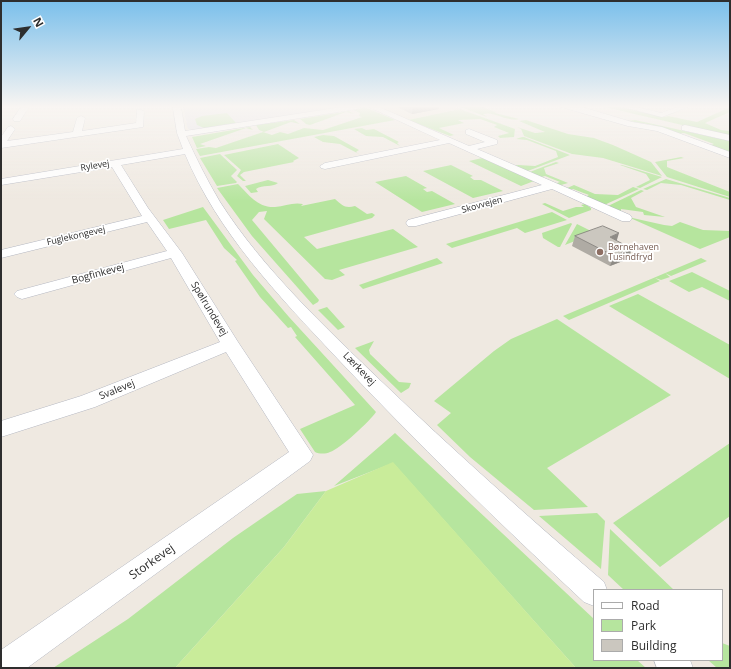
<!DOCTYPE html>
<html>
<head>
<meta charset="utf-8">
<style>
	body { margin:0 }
	#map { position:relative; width:731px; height:669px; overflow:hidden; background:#efe9e1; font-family:"Open Sans",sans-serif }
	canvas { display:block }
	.frame { position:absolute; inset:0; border:2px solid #2e2e2e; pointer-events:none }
	.legend { position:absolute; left:593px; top:589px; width:130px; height:72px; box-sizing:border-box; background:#fff; border:1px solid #ababab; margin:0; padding:5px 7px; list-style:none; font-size:12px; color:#2e2e2e }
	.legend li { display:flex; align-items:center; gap:8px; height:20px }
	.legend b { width:20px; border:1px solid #ababab }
	.north { position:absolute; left:8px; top:8px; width:40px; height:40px; -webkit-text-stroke:3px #fff; paint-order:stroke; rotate:61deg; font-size:11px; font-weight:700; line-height:16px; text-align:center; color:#2e2e2e }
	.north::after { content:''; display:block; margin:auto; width:14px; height:18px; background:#2e2e2e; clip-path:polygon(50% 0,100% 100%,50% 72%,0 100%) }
</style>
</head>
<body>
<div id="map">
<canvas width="731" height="669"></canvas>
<div class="frame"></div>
<ul class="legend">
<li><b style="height:5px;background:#fff"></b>Road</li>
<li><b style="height:11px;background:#b6e59e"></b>Park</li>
<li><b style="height:11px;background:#cbc7bf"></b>Building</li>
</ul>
<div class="north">N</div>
</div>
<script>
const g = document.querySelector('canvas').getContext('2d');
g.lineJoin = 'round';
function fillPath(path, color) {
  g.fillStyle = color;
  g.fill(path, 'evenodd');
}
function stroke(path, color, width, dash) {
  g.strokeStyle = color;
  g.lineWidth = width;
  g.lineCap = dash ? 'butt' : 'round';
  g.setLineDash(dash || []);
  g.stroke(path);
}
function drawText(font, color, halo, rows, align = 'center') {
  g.font = font + ' "Open Sans",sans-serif';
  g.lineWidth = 3.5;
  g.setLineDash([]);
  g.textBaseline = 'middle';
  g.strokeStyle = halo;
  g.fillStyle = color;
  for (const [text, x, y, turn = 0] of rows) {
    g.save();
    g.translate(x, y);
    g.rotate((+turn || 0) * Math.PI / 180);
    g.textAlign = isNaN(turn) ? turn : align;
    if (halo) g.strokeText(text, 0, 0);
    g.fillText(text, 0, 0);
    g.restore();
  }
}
const industrial = new Path2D(`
	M183,107h163l-150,24 -8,-2z`);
const education = new Path2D(`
	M379,107h76l5,2 -52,11z`);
const green = new Path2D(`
	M365,107l30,13 -195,36 -4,-7 13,-2 7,1 47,-16 9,3 8,-3 8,2 16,-6 19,2 39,-13 -3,-1 1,-3 -7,-3z
	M460,107h22l14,5 -1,1 24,6c-13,3 -24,-8 -36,-5l4,3z
	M604,107h16l44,10 4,-1 29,6 33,-15v5l-25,11 16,7 9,1v5z
	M460,109l55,20 -1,8 -14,1 -2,-2 11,-3 -15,-6 3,-2 -17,-6 -22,1 6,3 -25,5 15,7 -4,1 -42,-16z
	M349,111l5,3 -8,-2 -36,13 -4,-1 -6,-5z
	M227,113l9,10 -32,5 -7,-3 -2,-6 7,-3z
	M294,120l6,4 -9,-2 -27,10 -5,-2 -3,-5z
	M526,120l42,14 26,4 19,7 38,17 11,14 -59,-18 -31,-4 -48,-18 -3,-7 -4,-2 18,6 10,-1 -26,-11z
	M635,120l95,21v12l-20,-8 4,-1 -30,-11 -6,1 -25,-9 -25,-4z
	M250,127l3,3 -7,-2 -46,16 6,2 -9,2 -5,-11z
	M362,128l4,2 8,-1 25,13 -2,1 3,3 -17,-9 -17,-1 -12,-7z
	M323,135l11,1 25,14 -3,2 3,2 -19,-10 -17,-2 -9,-5z
	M522,137h2l46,18 -45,17 -13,-6 6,-1 17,1 23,-9 -2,-6 -29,-11 -11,-1z
	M278,144l21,14 -6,3 1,1 -50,10 -4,3 6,6h2h-5l-6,-5 4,-6 -17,-15z
	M220,154l17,16 -6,6 6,6 -1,1 -19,3 -17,-28z
	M681,157l3,1 -17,3v6l63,25v5l-63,-20 -12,-15z
	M482,158l52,23 -13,5 -52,-25z
	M556,162l3,1 -15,5 2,6 22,9 -7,2 -7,-1 6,-2 -15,-6 -7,2 -11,-5z
	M451,165l22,11 -3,1 4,3h7l22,11 -30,7 -50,-27z
	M620,165h2l40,12 -22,11 -4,-1 14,-7 -4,-6z
	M406,176l21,12 -4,1 4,3 5,-1 23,13 -33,8 -47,-30z
	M666,179l64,19v2l-49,-15 -20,-2 -14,7 -4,-1z
	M268,180l10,3c-6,5 -15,1 -22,6l2,3 -7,1 -6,-7z
	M238,184c11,11 20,24 37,23 10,-1 18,-5 28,-3l-2,2 34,-7c7,6 10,10 20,7l12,8 5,-1 3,2 -3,3 -68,19 13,12 76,-20 25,18 -79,23 6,5 -13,5 -7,-1 -61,-60 3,-8 -8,1 -7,8 67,80 -1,2 -5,3 -61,-69 -35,-48z
	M574,185l21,9 23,1 15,-8 6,2 -37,17 -19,-8 6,-3 -16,-6 -6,1 -2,-1z
	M641,190l3,1 -13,7 5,9 29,10 -21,-2 -1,-3 -22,-3v3l-15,-5z
	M545,203l18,8 13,-4h8l-3,-2 4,-1 6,4v2l-22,8 -27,-14z
	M203,207l50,68 36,42 87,95c-6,9 -36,37 -46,40 -4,2 -11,2 -15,0l-15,-23 55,-24 -60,-68 2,-1 -6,-9 -3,1 -28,-31 -25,-36 2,-1 -13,-12 -18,-28 -37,9 -6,-9z
	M552,212l15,8 -42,13 -8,-5 -65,20 -6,-4z
	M628,217l36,8 8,1 8,-4 23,8 27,1v6l-30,12z
	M571,223l1,1 -12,23h-2l-15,-9 -1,-5z
	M577,224l18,9 -30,12z
	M437,258l6,5 -80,26 -4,-4z
	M701,258l6,3 -36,15 -6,-3 5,4 -9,3 -6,-2 5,3 -91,39 -6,-4z
	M692,272l38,19v10l-28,-14 -13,5 -20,-11z
	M638,294l92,51v34l-121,-73z
	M327,307l18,20 -7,3 -20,-20z
	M557,319l114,76 -124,73 41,39 -54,3 -64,-53 -33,-32 14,-12 -17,-12 60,-50 17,-12z
	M374,341l-5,9 1,4 29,28 12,1 -2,5 -8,5 -46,-45z
	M395,433l199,186v41h43l9,8h-70l-183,-205 -59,23z
	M730,443v73l-70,51 -47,-44z
	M326,491l-42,56 -109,121h-122l75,-49 105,-81 64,-44z
	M597,513l8,8 -4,48 -62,-53z
	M610,529l64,61h-50l-16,-15z
	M722,643l8,3v22h-13l-9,-8h14z`);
const pitch = new Path2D(`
	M393,462l183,206h-401l109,-121 42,-56z`);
const minor = new Path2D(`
	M21,107h8l-9,14h-6l-1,-2z
	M173,107h8l4,24 157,-24h19l-4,2 -171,27c10,22 21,44 34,66 43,67 104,124 161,179 72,69 147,136 223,201l3,8h-13v16l-10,-4c-85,-79 -168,-160 -248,-245 -57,-61 -118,-124 -151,-203l-64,11 27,43 34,45 56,89 75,113 -3,6 -283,207h-26v-18l288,-198 -63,-100 -131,55 -94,30v-16l80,-25 139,-54 -49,-84 -149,41 -5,-2 -3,-3 3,-3 150,-40 -20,-29 -146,36v-8l141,-34 -30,-49 -111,18v-6l182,-30 -6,-16z
	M369,107h10l90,39 16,-4 -19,-8v-4l3,-1 28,11v4l-20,5 153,66 2,3 -2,3h-8l-70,-32 -136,37h-8l-2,-3 2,-3 134,-35 -93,-42 -124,26 -4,-1 -1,-2 5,-3 115,-23z
	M561,107h21l50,15 30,5 68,25v6l-73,-27 -29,-5z
	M623,107h14l24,6 16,-6h11l-26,10z
	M137,109l7,2 -1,16 -142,21v-11l7,-10 3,-1 4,3 -8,12 66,-9 4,-14 4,-2 4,2 -3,13 54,-8z
	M685,125l45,10v6l-48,-11v-4z
	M654,660h36l3,8h-36z`);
const wall = new Path2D(`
	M397,107h42v2l-27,5z
	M575,236l42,5 11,18 -18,7 -38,-20z`);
const shadedWall = new Path2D(`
	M413,107h26v2l-27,5z
	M619,233l-3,10 -6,-6z
	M632,249l-4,10 -18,7 4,-10z`);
const building = new Path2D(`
	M603,226l16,7 -9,4 22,12 -18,7 -39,-20z`);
const markers = [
	[600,252,4,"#8d6e63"]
];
const farStreetnames = [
	["Rylevej",95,166,-10],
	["Skovvejen",482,205,-15],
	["Fuglekongevej",76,236,-13]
];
const farEducationnames = [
	["Børnehaven",608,247],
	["Tusindfryd",608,257]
];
const streetNames = [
	["Bogfinkevej",98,274,-15],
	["Spølrundevej",209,309,59],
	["Lærkevej",359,369,46],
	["Svalevej",117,390,-22]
];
const nearStreetnames = [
	["Storkevej",152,562,-35]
];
fillPath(industrial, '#e3e1e8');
fillPath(education, '#f0e6d1');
fillPath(green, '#b6e59e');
fillPath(pitch, '#c9ec9a');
stroke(minor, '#b4b7c1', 1);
fillPath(minor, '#fff');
fillPath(wall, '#afaba4');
fillPath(shadedWall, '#8e8b86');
fillPath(building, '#cbc7bf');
stroke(building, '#8e8b86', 1);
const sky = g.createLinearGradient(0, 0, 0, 201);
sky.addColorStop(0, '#7abfeb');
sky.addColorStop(0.53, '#f8f5f2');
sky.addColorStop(1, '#f8f5f200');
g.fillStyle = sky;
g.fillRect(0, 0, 731, 201);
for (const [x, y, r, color] of markers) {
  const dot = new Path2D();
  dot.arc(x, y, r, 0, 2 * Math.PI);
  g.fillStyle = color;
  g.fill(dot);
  stroke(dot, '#fff', 1.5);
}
drawText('9px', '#2e2e2e', '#fff', farStreetnames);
drawText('9px', '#785e54', '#fff', farEducationnames, 'left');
drawText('10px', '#2e2e2e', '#fff', streetNames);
drawText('12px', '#2e2e2e', '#fff', nearStreetnames);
</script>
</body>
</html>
